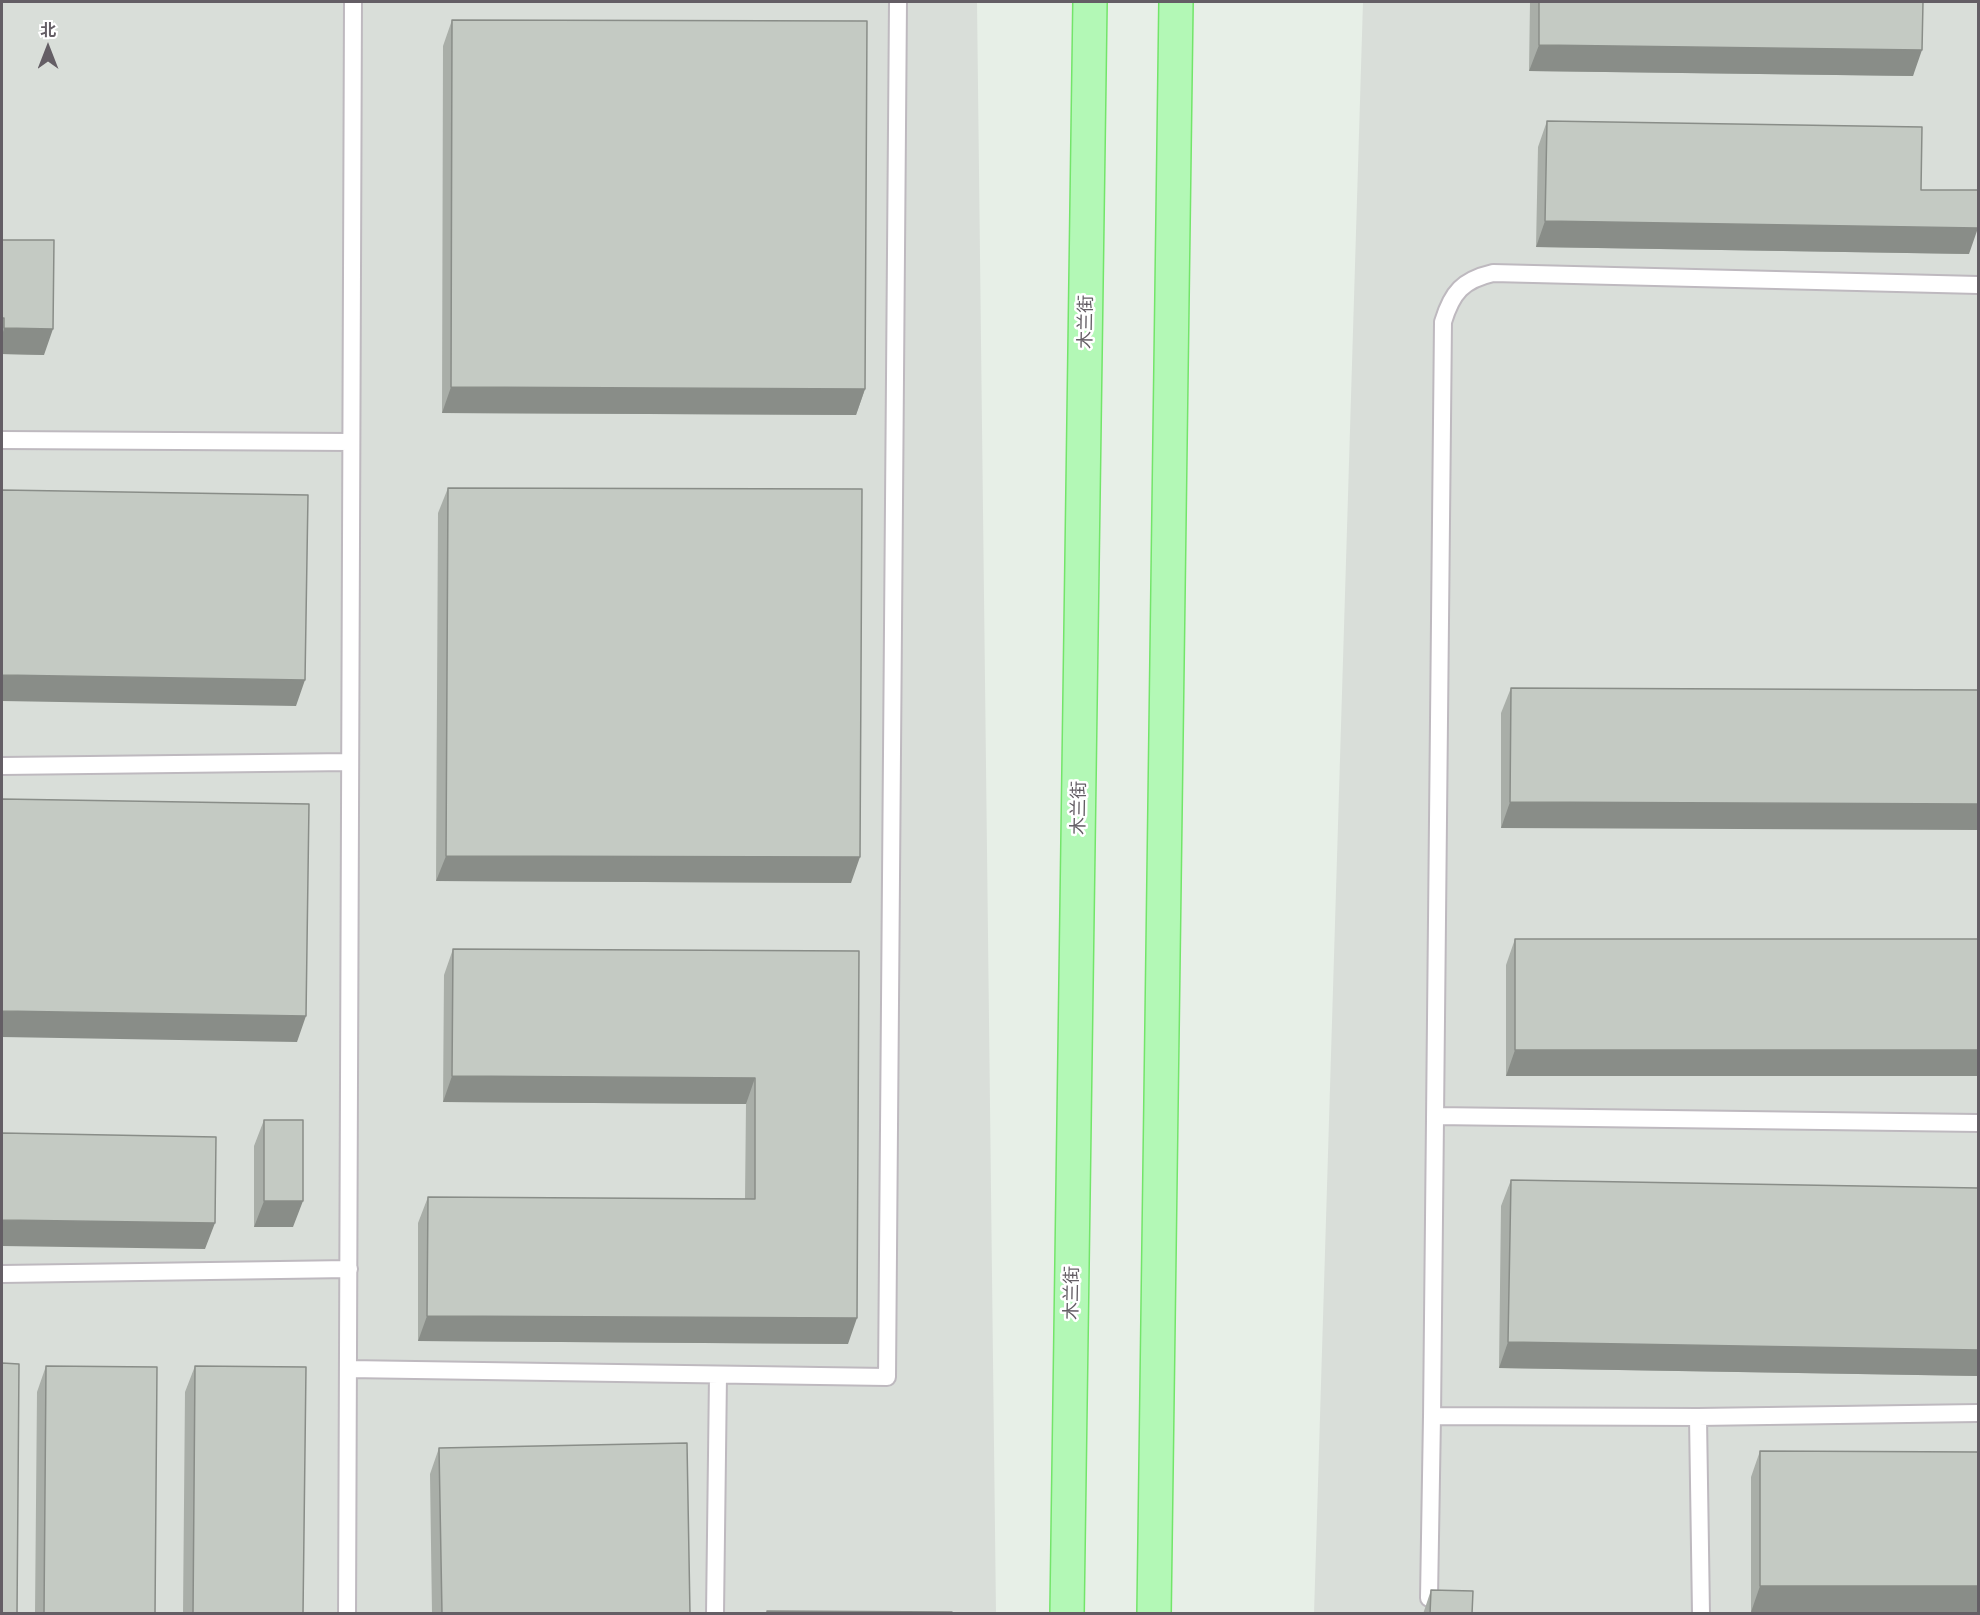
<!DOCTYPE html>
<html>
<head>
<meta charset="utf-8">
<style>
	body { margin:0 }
	#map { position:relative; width:1980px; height:1615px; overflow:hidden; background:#e7efe7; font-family:Inter,"Noto Sans SC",sans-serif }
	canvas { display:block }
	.frame { position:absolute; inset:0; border:3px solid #645e65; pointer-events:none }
	.north { position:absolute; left:18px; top:18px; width:60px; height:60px; -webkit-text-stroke:4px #fff; paint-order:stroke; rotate:0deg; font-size:16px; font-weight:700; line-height:24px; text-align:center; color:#645e65 }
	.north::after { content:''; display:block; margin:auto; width:21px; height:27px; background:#645e65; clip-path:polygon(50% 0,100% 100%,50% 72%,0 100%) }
</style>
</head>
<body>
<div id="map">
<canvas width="1980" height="1615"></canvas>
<div class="frame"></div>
<div class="north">北</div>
</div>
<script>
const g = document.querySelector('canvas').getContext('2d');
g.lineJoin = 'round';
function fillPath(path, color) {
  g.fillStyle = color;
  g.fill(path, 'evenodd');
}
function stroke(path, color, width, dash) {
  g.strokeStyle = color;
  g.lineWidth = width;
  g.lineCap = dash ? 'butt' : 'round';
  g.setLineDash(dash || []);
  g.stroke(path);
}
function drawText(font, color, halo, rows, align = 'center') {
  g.font = font + ' Inter,"Noto Sans SC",sans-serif';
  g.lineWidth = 5;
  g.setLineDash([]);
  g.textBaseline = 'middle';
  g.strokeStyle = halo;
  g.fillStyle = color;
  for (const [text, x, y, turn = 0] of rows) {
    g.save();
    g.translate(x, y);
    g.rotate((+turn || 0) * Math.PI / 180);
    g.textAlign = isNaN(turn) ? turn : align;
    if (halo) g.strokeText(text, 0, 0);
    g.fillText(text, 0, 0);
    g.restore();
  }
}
const industrial = new Path2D(`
	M2,2h975l19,1611 -994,1z
	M1363,2h615v1611l-664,1z`);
const lane = new Path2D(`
	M2,440l349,2
	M2,766l348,-4
	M1435,1116l543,7
	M2,1274l347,-5
	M348,1369l539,8 11,-1375
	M1698,1417l-266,-1 11,-1094c9,-30 20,-42 50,-49l485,12
	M1429,1598l3,-182
	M347,1614l6,-1612
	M715,1614l3,-239
	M1701,1614l-3,-197 280,-4`);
const primary = new Path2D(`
	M1067,1614l23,-1612
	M1154,1614l22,-1612`);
const wall = new Path2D(`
	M1530,2h393l-10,74 -384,-5z
	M452,20l413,369 -9,26 -414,-2 1,-367z
	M1547,121l374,69 48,64 -433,-7 2,-100z
	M2,240l42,115 -42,-1z
	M448,488l403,395 -415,-2 2,-368z
	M1511,688l467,2 -477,138v-115z
	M1515,939l463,137h-472v-111z
	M453,949l406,2 -11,393 -430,-3v-118l10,-26 317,2 1,-95 -303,-2 1,-127z
	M264,1120l29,107h-39v-81z
	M1511,1180l467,8v188l-479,-8 2,-162z
	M46,1366l109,248h-120l2,-222z
	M195,1366l108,248h-120l2,-222z
	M439,1448l251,166h-258l-2,-140z
	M1760,1451l218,1 -227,160v-135z
	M1431,1590l41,24h-49z`);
const shadedWall = new Path2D(`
	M1539,45l383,5 -9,26 -384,-5z
	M1545,221l433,7 -9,26 -433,-7z
	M4,328l49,1 -9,26 -42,-1v-18z
	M451,387l414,2 -9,26 -414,-2z
	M2,675l303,5 -9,26 -294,-5z
	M1510,802l468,2v26l-477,-2z
	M446,856l414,1 -9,26 -415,-2z
	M2,1011l304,5 -9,26 -295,-5z
	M1515,1050h463v26h-472z
	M452,1076l303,2 -9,26 -303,-2z
	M264,1201h39l-10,26h-39z
	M2,1220l213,3 -10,26 -203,-3z
	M427,1316l430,2 -9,26 -430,-3z
	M1508,1342l470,8v26l-479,-8z
	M1760,1586h218v26h-227z`);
const building = new Path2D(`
	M1539,2h384l-1,48 -383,-5z
	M452,20l415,1 -2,368 -414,-2z
	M1547,121l375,6 -1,63h57v38l-433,-7z
	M2,240h52l-1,89 -49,-1v-10h-2z
	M448,488l414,1 -2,368 -414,-1z
	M2,490l306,5 -3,185 -303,-5z
	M1511,688l467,2v114l-468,-2z
	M2,799l307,5 -3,212 -304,-5z
	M1515,939h463v111h-463z
	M453,949l406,2 -2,367 -430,-2 1,-119 327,2v-121l-303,-2z
	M264,1120h39v81h-39z
	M2,1133l214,4 -1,86 -213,-3z
	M1511,1180l467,8v162l-470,-8z
	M2,1363l17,1 -2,250h-15z
	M46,1366l111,1 -2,247h-111z
	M195,1366l111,1 -3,247h-110z
	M687,1443l3,171h-248l-3,-166z
	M1760,1451l218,1v134h-218z
	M1431,1590l42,1 -1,23h-42z
	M767,1611l185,1v2h-185z`);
const streetNames = [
	["木兰街",1086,322,-89],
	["木兰街",1079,808,-89],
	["木兰街",1072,1293,-89]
];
fillPath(industrial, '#d9ded9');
stroke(lane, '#beb9bf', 20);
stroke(primary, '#73e56a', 36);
stroke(lane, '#fff', 16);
stroke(primary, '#b3f8b6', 33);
fillPath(wall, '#a9aea8');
fillPath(shadedWall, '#898d88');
fillPath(building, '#c4cac3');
stroke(building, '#898d88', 1.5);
drawText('18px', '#645e65', '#fff', streetNames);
</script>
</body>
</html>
